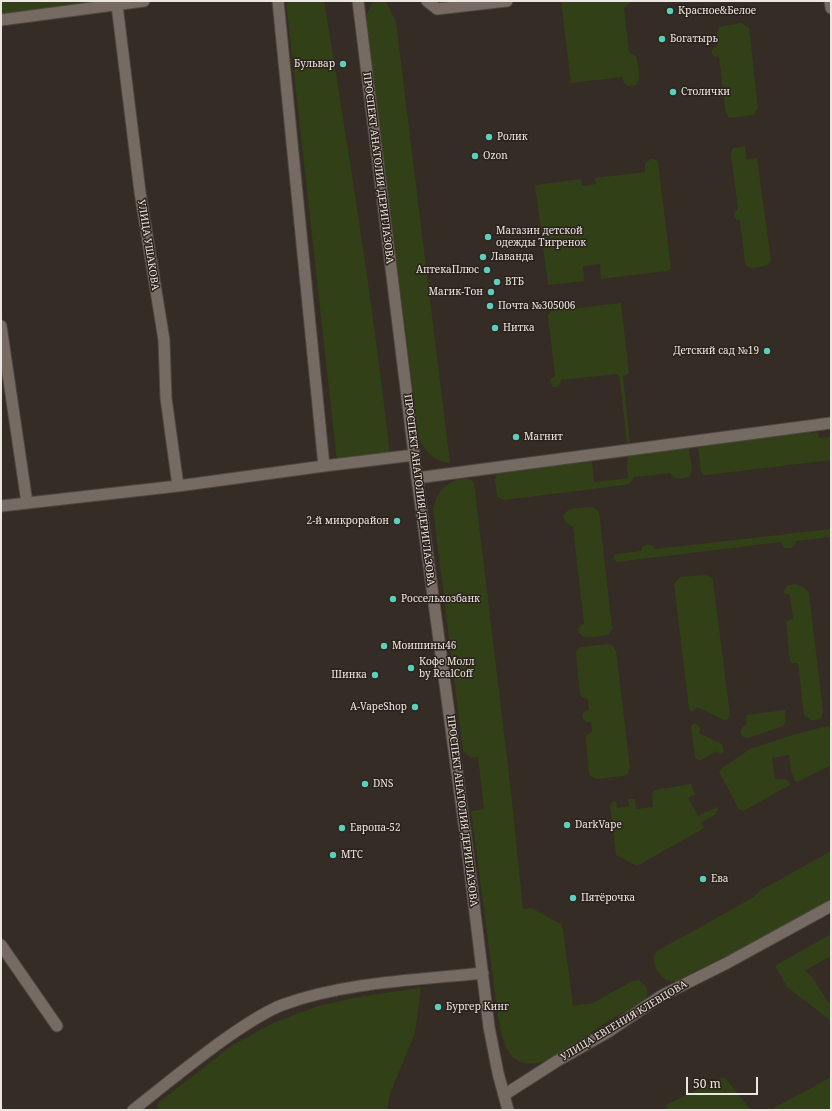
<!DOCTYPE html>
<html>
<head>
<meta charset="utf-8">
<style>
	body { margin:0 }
	#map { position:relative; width:832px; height:1111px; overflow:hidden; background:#352c25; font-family:"Noto Serif",serif }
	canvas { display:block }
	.frame { position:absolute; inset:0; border:2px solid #ede7e2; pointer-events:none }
	.scale { position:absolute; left:686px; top:1077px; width:72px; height:18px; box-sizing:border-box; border:2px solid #ede7e2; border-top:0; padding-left:5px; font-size:12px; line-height:14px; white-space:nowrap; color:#ede7e2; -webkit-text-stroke:3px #2b221b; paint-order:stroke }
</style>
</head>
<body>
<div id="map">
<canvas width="832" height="1111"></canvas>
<div class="frame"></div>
<div class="scale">50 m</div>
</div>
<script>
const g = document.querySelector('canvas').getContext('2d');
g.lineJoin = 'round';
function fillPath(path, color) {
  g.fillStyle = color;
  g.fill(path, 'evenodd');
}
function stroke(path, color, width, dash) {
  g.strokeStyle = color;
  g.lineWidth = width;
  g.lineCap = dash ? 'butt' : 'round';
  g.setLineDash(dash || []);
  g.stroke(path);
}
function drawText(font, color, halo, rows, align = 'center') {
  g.font = font + ' "Noto Serif",serif';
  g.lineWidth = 3;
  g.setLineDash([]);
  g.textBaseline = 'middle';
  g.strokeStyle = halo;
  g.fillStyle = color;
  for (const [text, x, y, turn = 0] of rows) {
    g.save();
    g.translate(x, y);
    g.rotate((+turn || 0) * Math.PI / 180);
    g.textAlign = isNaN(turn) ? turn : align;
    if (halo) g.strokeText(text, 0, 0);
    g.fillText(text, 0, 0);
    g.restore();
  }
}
const green = new Path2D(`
	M1,1h110l-110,14z
	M286,1h38c25,151 49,302 66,454l-53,6z
	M373,1h13l10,21 54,441c-16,-2 -26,-11 -31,-26l-52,-411v-13z
	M561,1h69v2l-6,5 5,44 7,4c2,9 6,22 0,29l-9,1 -3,-3 -2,-6 -51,6z
	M742,23l7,5 9,80 -4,7 -25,3 -3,-4 -7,-57 -5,-1c-5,-5 -1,-9 4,-10l-1,-14 2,-5z
	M745,146l1,13 11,-1 14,102 -1,3c-6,4 -18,7 -24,3l-1,-3 -5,-43h-3l-3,-4 1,-5 3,-2 -7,-55 2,-6z
	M651,159l5,1 2,2 13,107 -4,2 -66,8 -1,-15 -17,2 1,15 -36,4 -13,-100 46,-6 1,7 14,-2 -1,-6 50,-6v-9z
	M621,303l8,70 -6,3 7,67 -3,-1 -8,-68 -58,6 -1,4 -3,3h-4l-3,-4 1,-5 4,-2 -7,-60 3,-5z
	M818,432l1,6 12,-1v23l-124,15h-4l-2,-3 -3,-24 2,-3z
	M687,446l2,2 3,22 -2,6c-7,4 -16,4 -20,-3l-36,4 -4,6 -5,2 -121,15 -7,-3 -2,-17 2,-7 5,-2 90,-10 2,21 34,-4 -1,-18 3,-6z
	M464,478l7,2 3,3 36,300 13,126 8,-1 30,16 2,5 10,77 20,-3 39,-22 7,-1c6,5 11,9 7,18 -4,7 -33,19 -41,25 -21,13 -63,53 -88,37 -3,-2 -6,-3 -7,-6 -8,-11 -9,-25 -12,-37l-27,-206 13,-2 -6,-52 -7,1 -8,-7 -30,-242c3,-17 14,-28 31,-31z
	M593,507l6,5 13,117 -3,5 -2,1c-10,1 -26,7 -29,-5l3,-5 3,-1 -11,-97c-4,-2 -8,-4 -9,-9 -1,-12 21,-10 29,-11z
	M831,529v8l-35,4 -1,4 -3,3h-8l-3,-6 -164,20 -4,-3 1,-3 2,-2 25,-3 2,-5 4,-2 6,2 2,3z
	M706,575l6,3 1,3 17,134 -3,5h-3l-27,-13 -5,5 -3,-3 -15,-125 6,-7z
	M795,584l8,3 6,6 14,118 -2,7 -4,2h-7l-6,-5 -6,-52h-6l-2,-1 -4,-41 7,-2 -3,-24 -5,-1 -1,-2 2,-6z
	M609,644l4,2 3,5 14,117 -2,6 -4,2 -28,3 -6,-3 -1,-3 -3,-33 1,-5 5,-3 -1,-10h-5l-3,-3v-6l6,-4 -1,-10 -6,-2 -2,-2 -4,-42 2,-4 4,-2z
	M785,710l1,12 -3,4 -35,12 -5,-1 -2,-3v-5l6,-6 -1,-8z
	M693,723l4,1 3,4 -1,5 23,11 2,8 -4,3 -3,-4 -16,9h-3l-3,-2 -4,-31z
	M827,726l4,2v37l-34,17 -2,-1 -4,-10 -2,-16 -17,3 3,21c6,0 13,-2 15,6l-47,26 -4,-2 -20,-37 3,-4 28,-19 39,-13z
	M691,784l4,10 -7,4 10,18 19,-9 2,1 -4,7 -14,7 3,6 -67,38 -21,-11 -6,-49 2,-4 4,-1 1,7 12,-2 -1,-7h7l1,10 17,-2 -1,-14 2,-3z
	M831,851v49l-149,82c-5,0 -11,0 -15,-2 -10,-5 -18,-21 -10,-29l97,-54 7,-7z
	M831,934v22l-27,15 6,3 21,32v15l-44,-34 -12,-21z
	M421,988l-6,45 -25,61 -3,16h-230l1,-7 73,-57 44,-24 43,-16 45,-10z
	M724,1077l27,33h-83l-2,-5z
	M831,1077v33h-61z`);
const minor = new Path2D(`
	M278,1l46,465
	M427,1l10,8 70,-8
	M830,1l1,7
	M117,5l23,187 24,148 2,58 12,88
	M1,20l143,-19
	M1,326l26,177
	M417,478l414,-55
	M1,506l177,-20 146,-20 90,-11
	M1,945l56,81`);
const tertiary = new Path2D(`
	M504,1095l53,-34 51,-29 53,-36 66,-33 104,-57`);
const secondary = new Path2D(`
	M358,1l59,477 48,353 24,196 9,46 10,37
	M133,1110c32,-25 63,-51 96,-74 16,-11 35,-24 53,-31 62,-23 135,-25 201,-32`);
const markers = [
	[670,11,4,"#5bcebc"],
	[662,39,4,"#5bcebc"],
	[343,64,4,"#5bcebc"],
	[673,92,4,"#5bcebc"],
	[489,137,4,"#5bcebc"],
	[475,156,4,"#5bcebc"],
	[488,237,4,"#5bcebc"],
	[483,257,4,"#5bcebc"],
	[487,270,4,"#5bcebc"],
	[497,282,4,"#5bcebc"],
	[491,292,4,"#5bcebc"],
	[490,306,4,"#5bcebc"],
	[495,328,4,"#5bcebc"],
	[767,351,4,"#5bcebc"],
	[516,437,4,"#5bcebc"],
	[397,521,4,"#5bcebc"],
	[393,599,4,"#5bcebc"],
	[384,646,4,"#5bcebc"],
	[411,668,4,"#5bcebc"],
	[375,675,4,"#5bcebc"],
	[415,707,4,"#5bcebc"],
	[365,784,4,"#5bcebc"],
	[567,825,4,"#5bcebc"],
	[342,828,4,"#5bcebc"],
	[333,855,4,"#5bcebc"],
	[703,879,4,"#5bcebc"],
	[573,898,4,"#5bcebc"],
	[438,1007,4,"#5bcebc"]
];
const poiNames = [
	["Красное&Белое",678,11],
	["Богатырь",670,39],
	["Бульвар",335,64,"right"],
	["Столички",681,92],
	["Ролик",497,137],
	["Ozon",483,156],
	["Магазин детской",496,231],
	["одежды Тигренок",496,243],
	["Лаванда",491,257],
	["АптекаПлюс",479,270,"right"],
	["ВТБ",505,282],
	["Магик-Тон",483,292,"right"],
	["Почта №305006",498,306],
	["Нитка",503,328],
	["Детский сад №19",759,351,"right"],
	["Магнит",524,437],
	["2-й микрорайон",389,521,"right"],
	["Россельхозбанк",401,599],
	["Моишины46",392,646],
	["Кофе Молл",419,662],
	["by RealCoff",419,674],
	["Шинка",367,675,"right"],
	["A-VapeShop",407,707,"right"],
	["DNS",373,784],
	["DarkVape",575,825],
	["Европа-52",350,828],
	["МТС",341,855],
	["Ева",711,879],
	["Пятёрочка",581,898],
	["Бургер Кинг",446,1007]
];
const streetNames = [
	["ПРОСПЕКТ АНАТОЛИЯ ДЕРИГЛАЗОВА",378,168,83],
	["УЛИЦА УШАКОВА",148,245,81],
	["ПРОСПЕКТ АНАТОЛИЯ ДЕРИГЛАЗОВА",419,490,83],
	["ПРОСПЕКТ АНАТОЛИЯ ДЕРИГЛАЗОВА",462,811,83],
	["УЛИЦА ЕВГЕНИЯ КЛЕВЦОВА",624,1021,-31]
];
fillPath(green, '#314017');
stroke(minor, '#4e4741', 13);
stroke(tertiary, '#4e4741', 13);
stroke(secondary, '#4e4741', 13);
stroke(minor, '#756b63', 11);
stroke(tertiary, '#756b63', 11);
stroke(secondary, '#756b63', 11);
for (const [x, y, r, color] of markers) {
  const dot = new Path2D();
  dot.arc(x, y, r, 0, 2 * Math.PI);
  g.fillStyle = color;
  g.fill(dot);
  stroke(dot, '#2b221b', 1.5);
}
drawText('10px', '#ede7e2', '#2b221b', poiNames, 'left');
drawText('10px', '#ede7e2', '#2b221b', streetNames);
</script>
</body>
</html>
